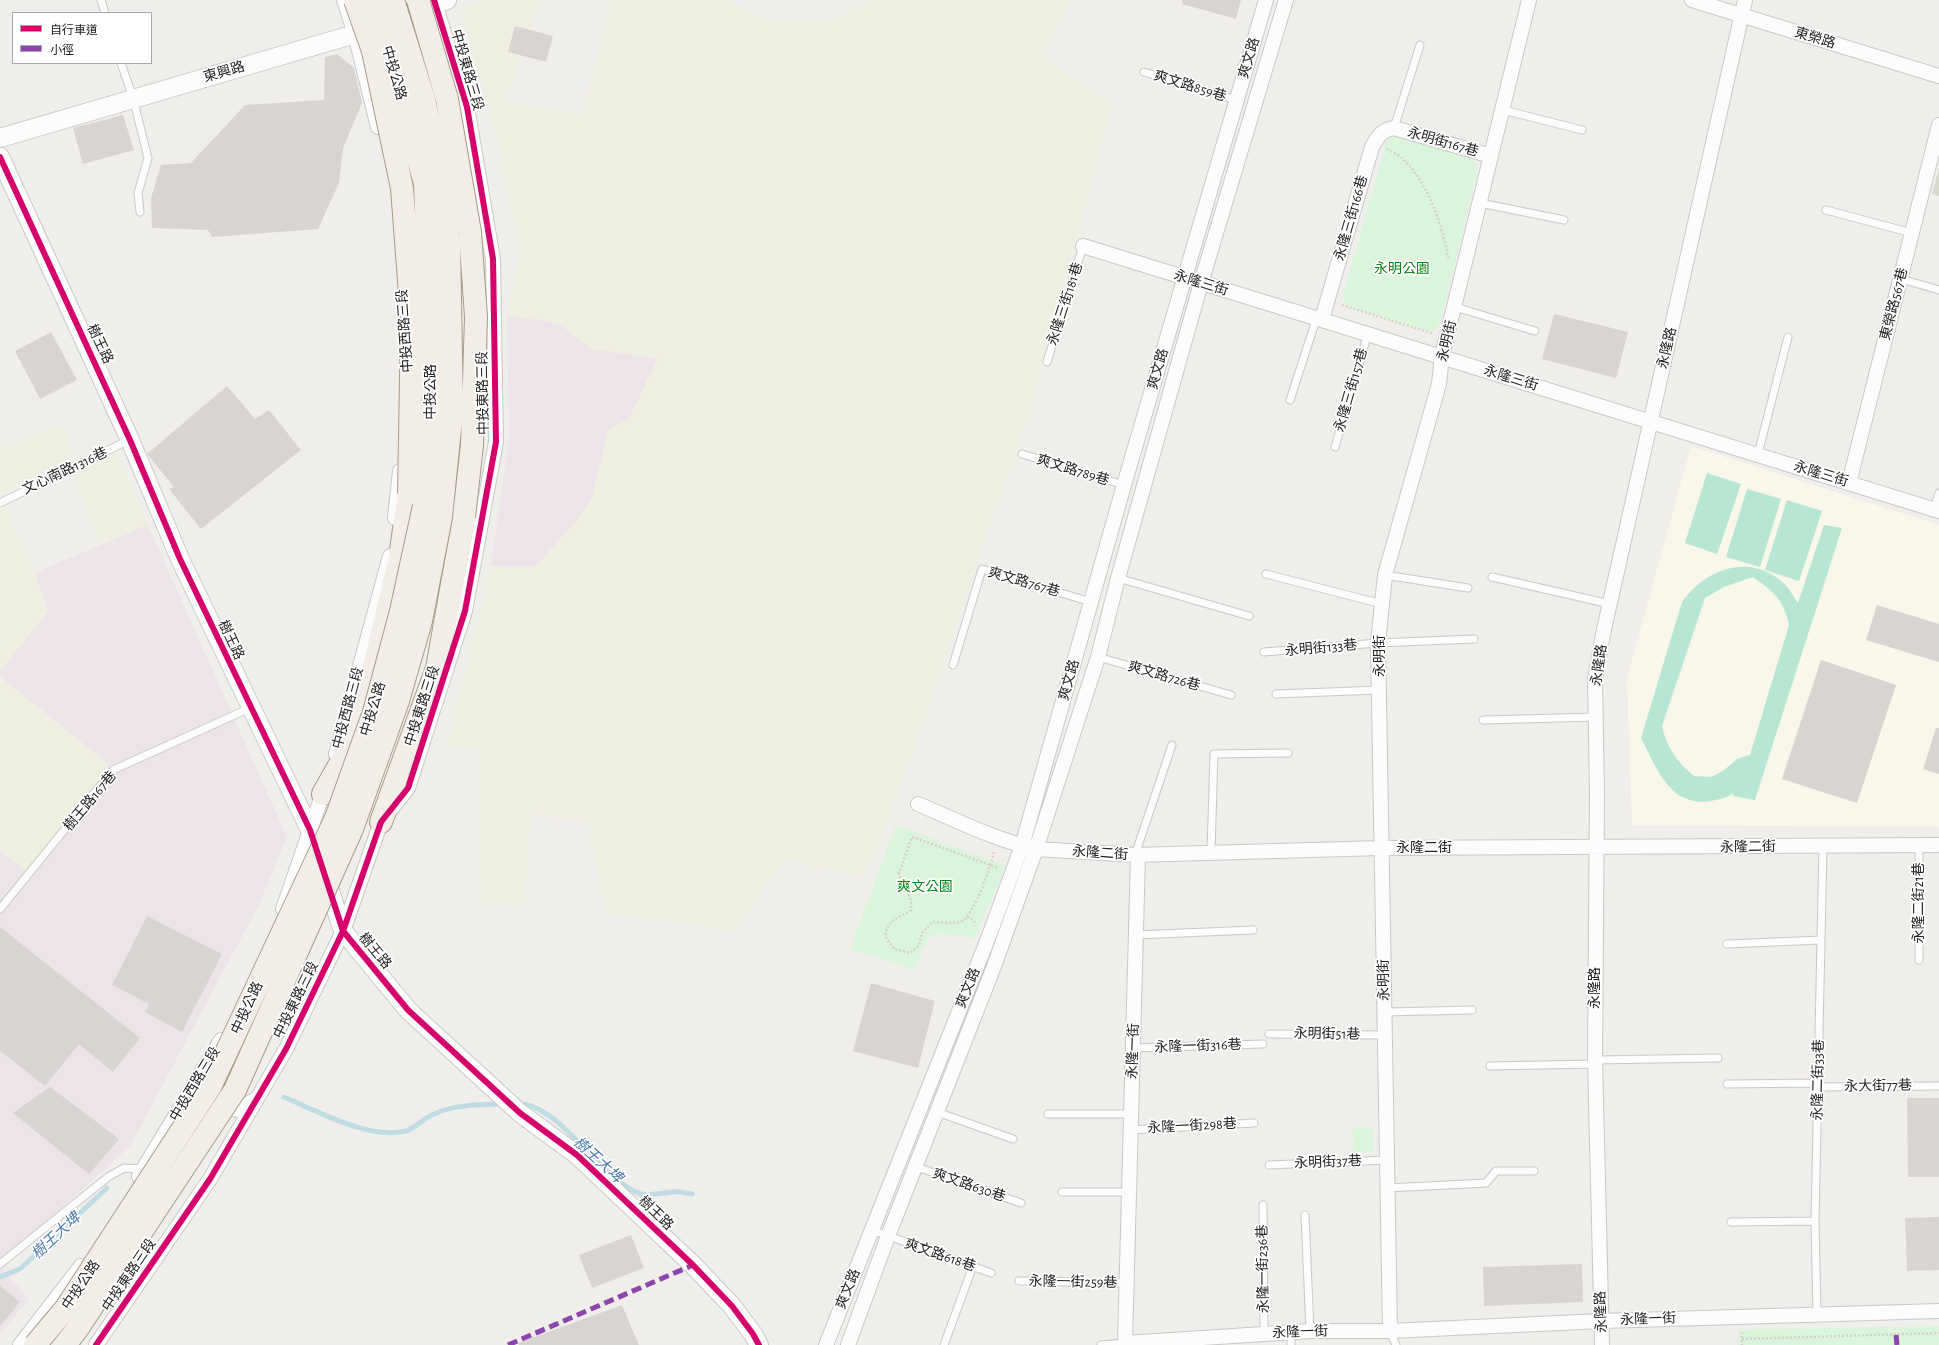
<!DOCTYPE html>
<html>
<head>
<meta charset="utf-8">
<style>
	body { margin:0 }
	#map { position:relative; width:1939px; height:1345px; overflow:hidden; background:#f0eeeb; font-family:"Alegreya Sans","Noto Sans TC",sans-serif }
	canvas { display:block }
	.legend { position:absolute; left:12px; top:12px; width:140px; height:52px; box-sizing:border-box; background:#fff; border:1px solid #a7a7a7; margin:0; padding:5px 7px; list-style:none; font-size:12px; color:#222 }
	.legend li { display:flex; align-items:center; gap:8px; height:20px }
	.legend b { width:20px; border:1px solid #a7a7a7 }
</style>
</head>
<body>
<div id="map">
<canvas width="1939" height="1345"></canvas>
<ul class="legend">
<li><b style="height:5px;background:#d6006c"></b>自行車道</li>
<li><b style="height:5px;background:#8e44ad"></b>小徑</li>
</ul>
</div>
<script>
const g = document.querySelector('canvas').getContext('2d');
g.lineJoin = 'round';
function fillPath(path, color) {
  g.fillStyle = color;
  g.fill(path, 'evenodd');
}
function stroke(path, color, width, dash) {
  g.strokeStyle = color;
  g.lineWidth = width;
  g.lineCap = dash ? 'butt' : 'round';
  g.setLineDash(dash || []);
  g.stroke(path);
}
function drawText(font, color, halo, rows, align = 'center') {
  g.font = font + ' "Alegreya Sans","Noto Sans TC",sans-serif';
  g.lineWidth = 3.5;
  g.setLineDash([]);
  g.textBaseline = 'middle';
  g.strokeStyle = halo;
  g.fillStyle = color;
  for (const [text, x, y, turn = 0] of rows) {
    g.save();
    g.translate(x, y);
    g.rotate((+turn || 0) * Math.PI / 180);
    g.textAlign = isNaN(turn) ? turn : align;
    if (halo) g.strokeText(text, 0, 0);
    g.fillText(text, 0, 0);
    g.restore();
  }
}
const industrial = new Path2D(`
	M507,315l51,8 34,26 66,9 -29,61 -20,10 -17,69 -15,23 -42,46 -44,-1 18,-128z
	M148,525l139,312 -29,70 -128,239 -130,119v-415l31,25 78,-110 -109,-88v-6l48,-60 -14,-38z
	M0,1266l29,33 -29,35z`);
const education = new Path2D(`
	M1691,446l248,79v302l-307,-2 -5,-147z`);
const construction = new Path2D(`
	M1939,168v28l-7,-2z`);
const farmland = new Path2D(`
	M482,0h60l-4,7 -33,94 78,14 29,-115h114l41,20h68l39,-20h198l-31,56 71,48 -79,297 -145,422 -24,55 -80,-18 -51,71 -64,-10 -62,-6 -20,-94 -56,-7 -6,91 -44,-2 -2,-154 -33,-1 45,-182 44,1 42,-46 15,-23 17,-69 20,-10 29,-61 -66,-9 -34,-26 -51,-8 15,-72 -14,-46 -12,-66 -36,-121z
	M60,424l14,30 -74,41v-46z
	M117,451l31,74 -48,19 -30,-74z
	M4,501l30,72 14,38 -48,60v-164z
	M0,677l109,87 -77,112 -32,-26z`);
const park = new Path2D(`
	M1396,135l73,21 6,6 3,7 -37,152 -6,9 -5,2 -78,-23 -7,-6 -2,-8 44,-155 3,-3z
	M896,825l110,41 -31,72 -34,-5 -13,5 -14,33 -12,-6 -52,-16z
	M1373,1128l1,23 -21,1v-23z
	M1939,1326v19h-201v-15z`);
const pitch = new Path2D(`
	M1707,473l34,11 -24,70 -32,-11z
	M1747,489l34,10 -21,68 -34,-10z
	M1787,500l35,11 -23,70 -34,-11z
	M1824,525l18,3 -87,272 -22,-4v-3c-8,6 -13,6 -22,8 -42,7 -55,-35 -70,-63l41,-136c23,-32 65,-49 99,-21 8,6 12,15 17,22zM1753,577c21,15 31,23 36,48l-39,130 -13,4 -14,12 -12,6 -17,-1c-17,-14 -27,-28 -32,-50l43,-128 19,-11z`);
const stream = new Path2D(`
	M284,1097c33,14 85,43 122,34 9,-3 17,-12 26,-16 21,-11 48,-10 72,-11
	M518,1104c41,-2 84,78 123,90 9,2 24,-2 33,-2 6,-1 13,1 18,2
	M0,1277l20,-8 87,-81`);
const building = new Path2D(`
	M1182,0h59l-5,19 -54,-15z
	M515,26l38,10 -7,26 -38,-10z
	M337,54l17,14 8,35 -19,45 -4,35 -21,46 -106,8 -4,-7 -56,-2 -1,-30 10,-33 30,-2 54,-58 79,-5 1,-43z
	M123,115l11,35 -51,14 -10,-36z
	M1554,314l74,18 -12,46 -74,-19z
	M51,332l26,48 -37,19 -25,-48z
	M227,386l28,33 14,-9 32,40 -100,79 -32,-40 5,-2 -27,-33z
	M1877,605l62,19v38l-73,-22z
	M1821,660l75,25 -39,118 -75,-24z
	M1936,728h3v46l-16,-5z
	M147,916l75,38 -40,78 -37,-20 4,-8 -37,-19z
	M0,927l140,111 -27,34 -34,-28 -34,42 -45,-35z
	M871,983l64,18 -17,67 -65,-17z
	M50,1087l69,52 -30,35 -76,-61z
	M1907,1098h32v79h-31z
	M1939,1217v53l-32,1 -2,-53z
	M631,1235l13,33 -52,20 -13,-33z
	M1582,1264l1,38 -99,4 -1,-39z
	M0,1286l20,16 -20,24z
	M622,1305l17,40h-120l-1,-2z`);
const path = new Path2D(`
	M1387,149c5,3 12,6 16,10 27,26 38,65 46,101
	M1342,305l89,28 1,-2
	M994,852c-4,16 -19,63 -34,70 -5,2 -22,0 -28,0l-10,11 -3,13 -9,7 -16,-4 -9,-13c3,-18 13,-17 26,-26 3,-15 -10,-23 -12,-37l13,-36 78,28 9,3
	M967,917l6,3 3,5
	M1742,1332v13
	M1742,1339l197,-6`);
const service = new Path2D(`
	M101,0l4,13
	M121,63l12,35 15,60 -10,35 2,19
	M1144,72l92,28
	M1503,110l79,20
	M1394,128l26,-83
	M1480,203l84,17
	M1826,210l86,23
	M1901,279l38,11
	M1455,307l80,24
	M1047,362l36,-116
	M1290,400l27,-83
	M1335,447l33,-114
	M1022,454l102,31
	M1758,454l30,-117
	M0,503l129,-63
	M1934,509l5,-16
	M1266,574l116,30
	M1385,575l83,13
	M1492,577l118,27
	M1118,578l131,38
	M1264,652l114,-9 96,-4
	M1098,657l133,38
	M953,665l29,-96 109,33
	M1276,694l103,-4
	M1483,720l113,-3
	M1211,852l3,-98 74,-1
	M1135,855l37,-110
	M0,909l113,-139 137,-62
	M1136,935l117,-5
	M1727,944l94,-4
	M1919,960v-114
	M1385,1012l87,-2
	M1269,1034l116,1
	M1133,1048l130,-4
	M1595,1060l123,-2
	M1490,1066l105,-2
	M1727,1084l91,-1
	M1818,1087l121,-1
	M937,1112l76,27
	M1048,1114h83
	M1130,1130l124,-7
	M1269,1165l118,-5
	M917,1167l104,36
	M1388,1188l98,-5 10,-12h38
	M1062,1192h67
	M1263,1205l1,128
	M1305,1215l5,116
	M1731,1222l84,-1
	M872,1230l119,43
	M0,1264l108,-87 16,-9 20,1
	M1019,1281l108,2
	M1817,1314l-2,-93 8,-375
	M1390,1331l6,14
	M1291,1332v13
	M944,1345l29,-79
	M1101,1345l24,-2`);
const minor = new Path2D(`
	M344,0l11,34 23,93
	M1692,0l247,76
	M1083,246l856,265
	M1322,319l50,-172c6,-11 10,-17 22,-19l97,28
	M1849,483l90,-358
	M395,518l5,-47
	M336,754l54,-198
	M918,804c38,16 77,36 118,45l99,6 246,-7 558,-3
	M1138,855l-13,488 185,-12h80l211,-10 338,-10
	M283,909l42,-122
	M217,1105l20,5 19,-11
	M139,1176l82,-136
	M1390,1331l-12,-688 7,-68 54,-191 3,-28 87,-356
	M20,1345l61,-79
	M96,1345l114,-166 76,-130 57,-118 38,-109 27,-34 57,-177 31,-169 -3,-183 -26,-152 -33,-107
	M826,1345l163,-409 33,-90 102,-361 142,-485
	M848,1345l40,-109 105,-267 43,-120 62,-192 20,-79 83,-295 85,-283
	M1602,1345l-7,-285 2,-267 -2,-114 8,-45 142,-634`);
const tertiary = new Path2D(`
	M0,138l355,-104 92,-34
	M0,157l130,283 50,119 130,271 33,101 65,79 112,103 57,42 116,110 39,41 21,28 6,11`);
const primary = new Path2D(`
	M323,794l21,-37 20,-48 36,-152 9,-63
	M381,822l56,-154 27,-151`);
const primaryBridge = new Path2D(`
	M355,0l18,51 29,137 10,133 -3,173
	M418,0l29,99 23,133 6,85 -4,128 -8,72
	M35,1345l31,-37 144,-221 126,-269 38,-106 27,-101 24,-110 8,-101 -8,-217 -52,-183
	M65,1345l13,-17 157,-238 117,-261 46,-128 23,-80 20,-104 11,-107 -3,-166 -6,-52 -19,-93 -31,-99`);
const quiet = new Path2D(`
	M1896,1335l1,10
	M508,1345l185,-80`);
const cycleway = new Path2D(`
	M0,157l130,283 50,119 130,271 33,101 65,79 112,103 57,42 116,110 39,41 21,28 6,11
	M96,1345l114,-166 76,-130 57,-118 38,-109 27,-34 57,-177 31,-169 -3,-183 -26,-152 -33,-107`);
const streetNames = [
	["東榮路",1815,38,17],
	["爽文路",1249,58,-73],
	["中投東路三段",467,70,74],
	["東興路",224,72,-16],
	["中投公路",394,73,74],
	["爽文路859巷",1190,86,17],
	["永明街167巷",1443,142,16],
	["永隆三街166巷",1351,218,-74],
	["永隆三街",1201,283,17],
	["永隆三街181巷",1065,304,-72],
	["東榮路567巷",1894,304,-76],
	["中投西路三段",405,331,-94],
	["永明街",1447,341,-77],
	["樹王路",100,344,65],
	["永隆路",1667,348,-77],
	["爽文路",1158,369,-74],
	["永隆三街",1511,378,17],
	["永隆三街157巷",1351,390,-74],
	["中投公路",431,392,-90],
	["中投東路三段",483,393,-91],
	["爽文路789巷",1073,470,17],
	["文心南路1316巷",65,471,-25],
	["永隆三街",1821,474,17],
	["爽文路767巷",1024,582,16],
	["樹王路",231,640,65],
	["永明街133巷",1321,648,-5],
	["永明街",1380,656,-90],
	["永隆路",1599,665,-82],
	["爽文路726巷",1164,676,16],
	["爽文路",1069,680,-74],
	["中投東路三段",422,706,-72],
	["中投西路三段",348,708,-75],
	["中投公路",373,709,-73],
	["樹王路167巷",90,801,-50],
	["永隆二街",1748,847,-1],
	["永隆二街",1424,848],
	["永隆二街",1100,853,4],
	["永隆二街21巷",1919,903,-90],
	["樹王路",375,951,50],
	["永明街",1384,980,-91],
	["爽文路",968,988,-68],
	["永隆路",1595,988,-90],
	["中投東路三段",296,1000,-64],
	["中投公路",247,1008,-65],
	["永明街51巷",1327,1034,1],
	["永隆一街316巷",1198,1046,-2],
	["永隆一街",1133,1051,-88],
	["永隆二街33巷",1818,1080,-89],
	["中投西路三段",195,1084,-59],
	["永大街77巷",1878,1086,-1],
	["永隆一街298巷",1192,1126,-3],
	["永明街37巷",1328,1162,-2],
	["爽文路630巷",969,1185,19],
	["樹王路",656,1213,44],
	["爽文路618巷",940,1255,19],
	["永隆一街236巷",1263,1269,-91],
	["中投東路三段",129,1275,-56],
	["永隆一街259巷",1073,1282,1],
	["中投公路",81,1285,-56],
	["爽文路",848,1289,-68],
	["永隆路",1601,1312,-92],
	["永隆一街",1648,1319,-2],
	["永隆一街",1300,1332,-2]
];
const parkNames = [
	["永明公園",1402,269],
	["爽文公園",925,887]
];
const waterNames = [
	["樹王大埤",598,1160,42],
	["樹王大埤",56,1236,-43]
];
fillPath(industrial, '#ede4e9');
fillPath(education, '#f8f7e8');
fillPath(construction, '#d9d9cd');
fillPath(farmland, '#efefdf');
fillPath(park, '#daf5da');
fillPath(pitch, '#b7e6d2');
stroke(stream, '#bfdbe3', 5);
fillPath(building, '#d7d4d2');
stroke(service, '#c9c8c7', 9);
stroke(minor, '#c9c8c7', 16);
stroke(tertiary, '#c9c8c7', 20);
stroke(primary, '#a79c86', 24);
stroke(path, '#dccecd', 2.5, [2, 2]);
stroke(service, '#fdfcfc', 7);
stroke(minor, '#fdfcfc', 14);
stroke(tertiary, '#fdfcfc', 18);
stroke(primary, '#f3ede7', 22);
stroke(primaryBridge, '#a79c86', 24, []);
stroke(primaryBridge, '#f3ede7', 22);
stroke(quiet, '#8e44ad', 5, [10, 5]);
stroke(cycleway, '#d6006c', 6);
drawText('14px', '#222', '#fff', streetNames);
drawText('14px', '#0c8416', '#fff', parkNames);
drawText('italic 15px', '#4a7aab', '#fff', waterNames);
</script>
</body>
</html>
